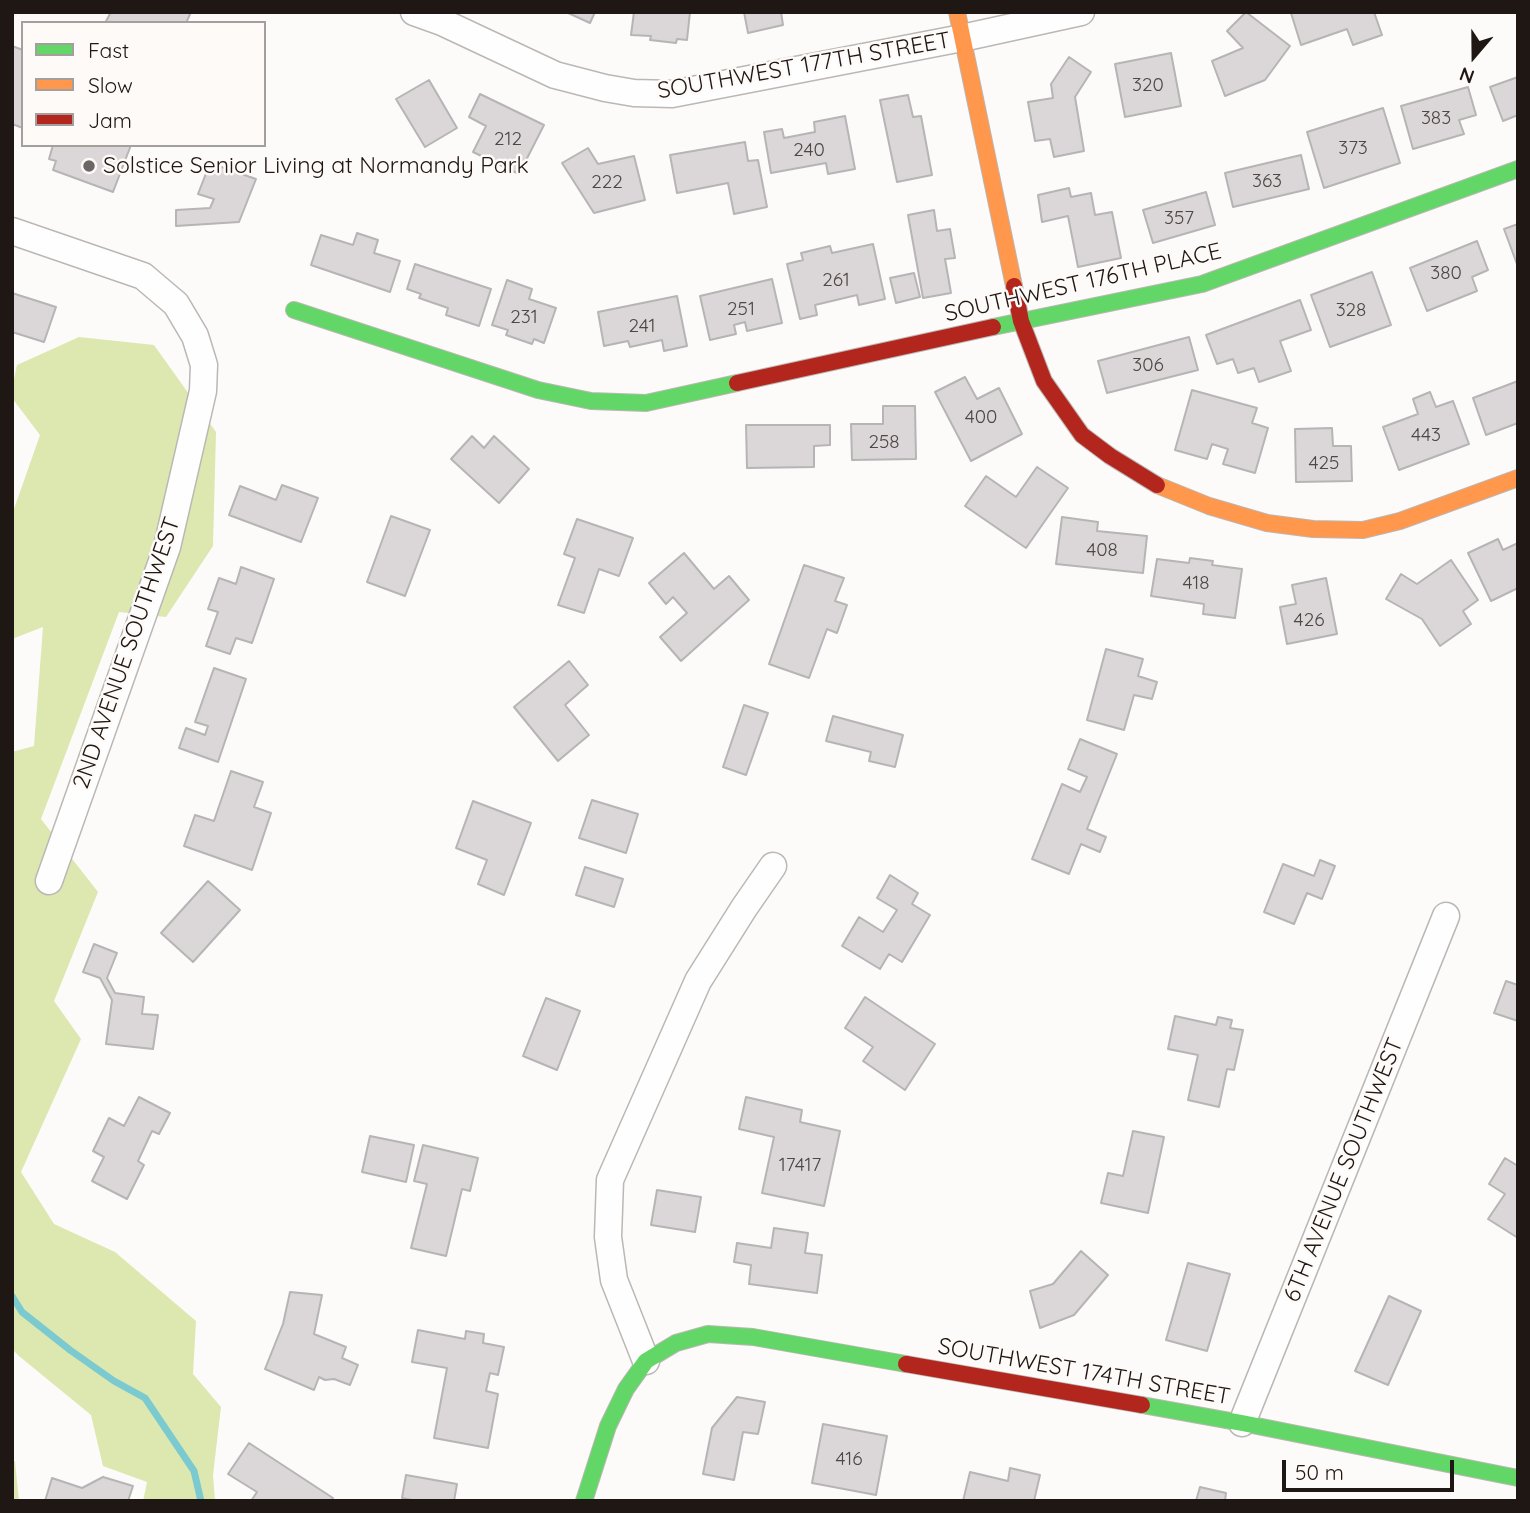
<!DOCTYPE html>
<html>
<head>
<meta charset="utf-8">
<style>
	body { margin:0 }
	#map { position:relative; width:1530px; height:1513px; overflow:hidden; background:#fdfbf9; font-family:Quicksand,sans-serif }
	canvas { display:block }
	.frame { position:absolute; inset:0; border:14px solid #1e1714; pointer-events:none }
	.legend { position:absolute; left:21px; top:21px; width:245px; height:126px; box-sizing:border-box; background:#fefaf8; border:2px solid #a49f9d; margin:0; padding:9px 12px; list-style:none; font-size:21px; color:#1e1714 }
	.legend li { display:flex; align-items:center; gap:14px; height:35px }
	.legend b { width:35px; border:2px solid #a49f9d }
	.north { position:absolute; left:1439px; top:21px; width:70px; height:70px; -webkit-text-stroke:5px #fefaf8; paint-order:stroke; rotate:200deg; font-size:19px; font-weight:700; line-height:28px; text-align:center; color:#1e1714 }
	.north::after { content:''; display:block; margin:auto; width:24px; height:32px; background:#1e1714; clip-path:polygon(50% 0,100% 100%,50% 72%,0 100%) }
	.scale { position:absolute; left:1282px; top:1460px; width:172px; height:32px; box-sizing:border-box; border:4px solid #1e1714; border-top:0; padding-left:9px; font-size:21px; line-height:24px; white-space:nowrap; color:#1e1714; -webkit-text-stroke:5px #fefaf8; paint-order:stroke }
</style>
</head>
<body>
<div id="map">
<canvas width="1530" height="1513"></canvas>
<div class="frame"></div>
<ul class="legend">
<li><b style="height:9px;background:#63d668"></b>Fast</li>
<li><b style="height:9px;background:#ff974d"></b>Slow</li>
<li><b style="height:9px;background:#b3261e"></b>Jam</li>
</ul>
<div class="north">N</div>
<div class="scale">50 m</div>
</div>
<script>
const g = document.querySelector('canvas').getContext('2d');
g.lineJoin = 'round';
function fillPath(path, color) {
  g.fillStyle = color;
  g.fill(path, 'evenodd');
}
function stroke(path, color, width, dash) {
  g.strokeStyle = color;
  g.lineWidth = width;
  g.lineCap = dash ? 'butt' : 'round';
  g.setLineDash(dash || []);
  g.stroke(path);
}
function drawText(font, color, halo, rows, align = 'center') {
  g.font = font + ' Quicksand,sans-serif';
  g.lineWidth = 5;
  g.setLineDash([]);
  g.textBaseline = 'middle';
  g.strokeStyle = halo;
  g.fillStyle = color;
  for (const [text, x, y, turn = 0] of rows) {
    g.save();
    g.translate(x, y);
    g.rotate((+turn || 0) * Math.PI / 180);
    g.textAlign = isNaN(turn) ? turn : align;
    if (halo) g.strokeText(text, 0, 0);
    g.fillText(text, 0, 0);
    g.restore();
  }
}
const forest = new Path2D(`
	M79,337l75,8 62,87 -3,114 -47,71 -47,-5 -78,207 57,73 -44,109 27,38 -60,133 33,52 61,28 81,69 -3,53 28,33 -8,68 2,26h-72l4,-19 -44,-16 -12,-51 -72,-59 -7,-7v-597l22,-6 9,-119 -31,12v-129l2,-1 26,-74 -28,-37v-9l5,-24z
	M12,1461h3l4,40h-7z`);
const stream = new Path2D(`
	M12,1296l10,16 48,38 44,31 31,17 49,73 7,30`);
const building = new Path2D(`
	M111,12h80l-5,11h-81z
	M566,12h29l-5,11z
	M634,12h56l-3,28 -10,-1 -1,4 -26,-3 1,-4 -20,-1z
	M744,12h37l2,13 -35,8z
	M1246,12l44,34 -25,34 -40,16 -13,-35 31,-13 -16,-17z
	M1294,12h80l8,23 -29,10 -6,-16 -46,16 -10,-32z
	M12,46l11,4v78l-11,-4z
	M1171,53l10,53 -56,11 -10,-53z
	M1069,57l22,15 -16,25 9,54 -30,6 -4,-18 -15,2 -7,-39 25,-4 -2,-14z
	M1518,77v38l-15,6 -13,-34z
	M429,80l28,48 -32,19 -29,-48z
	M1468,87l8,28 -17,5 5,14 -51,15 -12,-43z
	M480,94l64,31 -25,49 -46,-22 13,-26 -17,-9z
	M908,95l5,22 8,-1 11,59 -35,7 -17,-82z
	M1383,108l17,55 -76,25 -17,-56z
	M845,116l10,53 -27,5 -2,-11 -55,10 -7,-41 18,-3 2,9 31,-6 -1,-10z
	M745,142l3,19 10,-1 9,47 -33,7 -6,-31 -51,10 -7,-38z
	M53,145h78l-18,47 -60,-22 3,-9 -7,-2z
	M588,148l10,16 36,-8 11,44 -51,13 -32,-50z
	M1301,155l8,34 -76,18 -8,-34z
	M210,163l46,16 -17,43 -63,4v-16l34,-2 4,-9 -16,-5z
	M1069,188l2,9 20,-4 4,22 17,-3 9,46 -43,9 -10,-51 -26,6 -4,-27z
	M1206,192l9,33 -62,18 -10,-33z
	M934,210l3,21 13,-2 5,29 -10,1 6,34 -28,5 -15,-83z
	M1518,224v43l-14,-38z
	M357,233l21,7 -4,13 26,8 -10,31 -79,-27 10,-30 32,10z
	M1477,241l11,29 -16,7 5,14 -50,20 -17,-43z
	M873,244l12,55 -26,6 -2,-10 -42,10 2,10 -17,4 -13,-55 16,-4 -2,-7 29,-7 2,7z
	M415,264l76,25 -12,37 -33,-11 2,-7 -29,-10 2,-4 -14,-5z
	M1372,272l19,53 -61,22 -19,-52z
	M914,273l6,24 -24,6 -6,-25z
	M772,279l10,44 -35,8 -2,-9 -11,3 2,9 -26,6 -10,-44z
	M507,280l25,9 -3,10 27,9 -12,35 -10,-4 -2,5 -26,-9 2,-5 -16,-5z
	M12,293l44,14 -12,35 -32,-10z
	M677,296l10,50 -23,5 -2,-11 -32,7 -2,-6 -24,5 -6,-34z
	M1300,300l11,30 -31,11 11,30 -32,11 -5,-14 -16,5 -5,-14 -16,5 -11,-29z
	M1189,337l9,33 -91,23 -9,-32z
	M965,377l12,22 22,-11 23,46 -51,27 -36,-69z
	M1518,381v42l-32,12 -13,-37z
	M1192,390l65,18 -5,15 16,5 -13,45 -32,-9 5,-15 -16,-5 -5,15 -32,-9z
	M1430,392l6,15 17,-6 16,43 -70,26 -16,-43 35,-13 -5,-15z
	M883,406h32l1,53 -64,1 -1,-36h32z
	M746,425h84v20l-16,1v21l-67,1z
	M1332,428l1,18h18l1,35 -56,1 -1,-53z
	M472,436l12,12 10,-12 35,33 -30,34 -48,-44z
	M1037,467l31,21 -42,60 -61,-42 21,-30 30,21z
	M282,485l36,13 -17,44 -72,-27 11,-29 36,14z
	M391,516l39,14 -25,66 -38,-14z
	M1062,517l36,5 -1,9 50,5 -4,37 -87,-9z
	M577,519l56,19 -14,38 -20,-7 -15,44 -26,-8 17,-47 -11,-4z
	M1498,539l5,11 15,-7v45l-27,13 -23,-48z
	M684,553l30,36 15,-13 20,24 -68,61 -21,-24 27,-24 -14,-16 -7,7 -17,-21z
	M1190,558l23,3 -1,4 30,4 -7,49 -32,-4 1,-10 -53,-8 6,-37 32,4z
	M1451,560l27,40 -15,11 8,13 -31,22 -18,-27 -36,-20 15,-25 16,10z
	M804,565l40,13 -9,23 12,4 -10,28 -10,-4 -18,49 -40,-14z
	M241,567l33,12 -22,64 -16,-5 -6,16 -24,-8 12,-34 -10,-3 11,-31 17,6z
	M1326,578l11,56 -50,10 -7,-37 16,-3 -4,-19z
	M1106,649l37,10 -5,17 19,6 -5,17 -18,-4 -10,35 -37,-10z
	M569,661l19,24 -23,20 24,30 -31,26 -44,-54z
	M214,668l32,11 -28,83 -39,-14 7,-20 19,7 3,-9 -13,-4z
	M744,705l24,8 -22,62 -23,-8z
	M833,716l70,19 -8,32 -26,-6 2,-9 -45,-11z
	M1080,739l37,15 -30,75 19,8 -6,15 -19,-8 -12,30 -37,-15 30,-75 18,8 7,-15 -19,-8z
	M231,771l32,11 -9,25 17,6 -19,57 -68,-24 11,-31 19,6z
	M592,800l46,14 -12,39 -47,-15z
	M473,801l58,22 -27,72 -26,-11 9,-24 -31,-12z
	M1320,860l15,6 -13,33 -15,-6 -13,31 -30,-12 19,-48 31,12z
	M585,867l38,12 -9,28 -38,-12z
	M890,875l28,18 -6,11 18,11 -28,47 -13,-8 -9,15 -38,-23 17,-29 24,15 14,-22 -20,-12z
	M208,881l32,29 -47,52 -32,-29z
	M94,944l23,9 -10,25 8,15 29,4 -2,17 16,1 -5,34 -47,-5 6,-44 -12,-22 -17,-6z
	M1506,981l12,4v36l-24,-8z
	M865,997l70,47 -30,46 -42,-29 10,-14 -28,-19z
	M546,998l34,13 -23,59 -34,-14z
	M1175,1016l41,9 2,-8 14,3 -2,8 13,2 -9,40 -7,-1 -8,38 -31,-7 10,-45 -30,-6z
	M139,1097l31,16 -11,21 -7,-3 -14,30 6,4 -17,34 -35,-18 12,-24 -11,-6 16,-33 15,8z
	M746,1097l56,13 -2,12 40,9 -16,75 -62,-13 12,-56 -35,-8z
	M1133,1131l31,6 -16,76 -47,-10 7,-30 15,3z
	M370,1136l44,9 -8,37 -44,-10z
	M423,1145l55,13 -8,33 -8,-2 -16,67 -35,-8 16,-64 -13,-3z
	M1505,1158l13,8v72l-30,-19 17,-25 -16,-10z
	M657,1190l44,7 -6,35 -44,-7z
	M774,1228l34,5 -3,20 17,2 -5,38 -68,-9 2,-19 -17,-3 3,-19 34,5z
	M1081,1251l27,24 -34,40 -34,13 -10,-37 23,-7z
	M1188,1263l42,11 -23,77 -41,-11z
	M290,1292l32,3 -8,39 32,13 -4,11 16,7 -8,20 -16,-6 -9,1 -6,-3 -5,13 -49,-21 18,-45z
	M1389,1296l32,15 -33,74 -33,-14z
	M418,1330l47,9 1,-8 18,3 -1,9 21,4 -6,28 -8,-2 -4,18 12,3 -10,54 -54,-10 13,-70 -35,-6z
	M737,1397l28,5 -7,32 -15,-2 -9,48 -31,-6 9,-46z
	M823,1424l64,12 -11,59 -64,-12z
	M249,1443l84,55 -2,3h-80l6,-9 -29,-18z
	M1010,1468l30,7 -6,26h-71l7,-29 38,9z
	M406,1475l51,9 -3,17h-37l-15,-3z
	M103,1477l30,9 -5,15h-83l7,-23 30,10z
	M1200,1487l26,6 -1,8h-29z`);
const street = new Path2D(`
	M414,12l28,10 113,53 50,13 29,5 38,1 290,-56 119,-26
	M12,231l131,45 33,28 19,32 9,29 -1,26 -36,156 -118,334
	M646,1361l-32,-81 -6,-43 2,-57 88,-199 46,-73 29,-42
	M1242,1423l204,-507`);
const fast = new Path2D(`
	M294,310l244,80 53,11 55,2 91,-20
	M993,327l209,-43 316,-115
	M1142,1405l100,18 276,55
	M584,1501l24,-75 18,-37 20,-28 30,-18 32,-9 45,3 153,27`);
const slow = new Path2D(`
	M957,12l57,274
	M1157,485l52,21 58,17 46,6 50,1 37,-9 118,-43`);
const jam = new Path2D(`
	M1014,286l7,35 23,60 38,54 28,21 47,29
	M737,383l256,-56
	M906,1364l236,41`);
const markers = [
	[89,166,7,"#6c6764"]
];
const numberNames = [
	["320",1148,85],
	["383",1436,118],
	["212",508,139],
	["373",1353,148],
	["240",809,150],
	["363",1267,181],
	["222",607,182],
	["357",1179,218],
	["380",1446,273],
	["261",836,280],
	["251",741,309],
	["328",1351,310],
	["231",524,317],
	["241",642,326],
	["306",1148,365],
	["400",981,417],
	["443",1426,435],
	["258",884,442],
	["425",1324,463],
	["408",1102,550],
	["418",1196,583],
	["426",1309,620],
	["17417",800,1165],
	["416",849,1459]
];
const streetNames = [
	["SOUTHWEST 177TH STREET",804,66,-10],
	["SOUTHWEST 176TH PLACE",1083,283,-13],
	["2ND AVENUE SOUTHWEST",127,653,-71],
	["6TH AVENUE SOUTHWEST",1344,1170,-68],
	["SOUTHWEST 174TH STREET",1084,1372,10]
];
const poiNames = [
	["Solstice Senior Living at Normandy Park",103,166]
];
fillPath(forest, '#dde7b0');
stroke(stream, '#7bcad0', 7);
fillPath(building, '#dbd7d9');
stroke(building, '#b7b4b5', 2);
stroke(street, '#bbb7b4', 29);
stroke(fast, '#bbb7b4', 18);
stroke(slow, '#bbb7b4', 18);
stroke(jam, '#bbb7b4', 18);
stroke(street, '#fffefe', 26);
stroke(fast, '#63d668', 16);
stroke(slow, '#ff974d', 16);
stroke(jam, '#b3261e', 16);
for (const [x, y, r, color] of markers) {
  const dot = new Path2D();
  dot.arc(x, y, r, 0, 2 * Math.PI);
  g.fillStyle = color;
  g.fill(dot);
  stroke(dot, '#fefaf8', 2.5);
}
drawText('19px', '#4d4745', null, numberNames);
drawText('23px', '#1e1714', '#fefaf8', streetNames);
drawText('23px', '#1e1714', '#fefaf8', poiNames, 'left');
</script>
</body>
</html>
